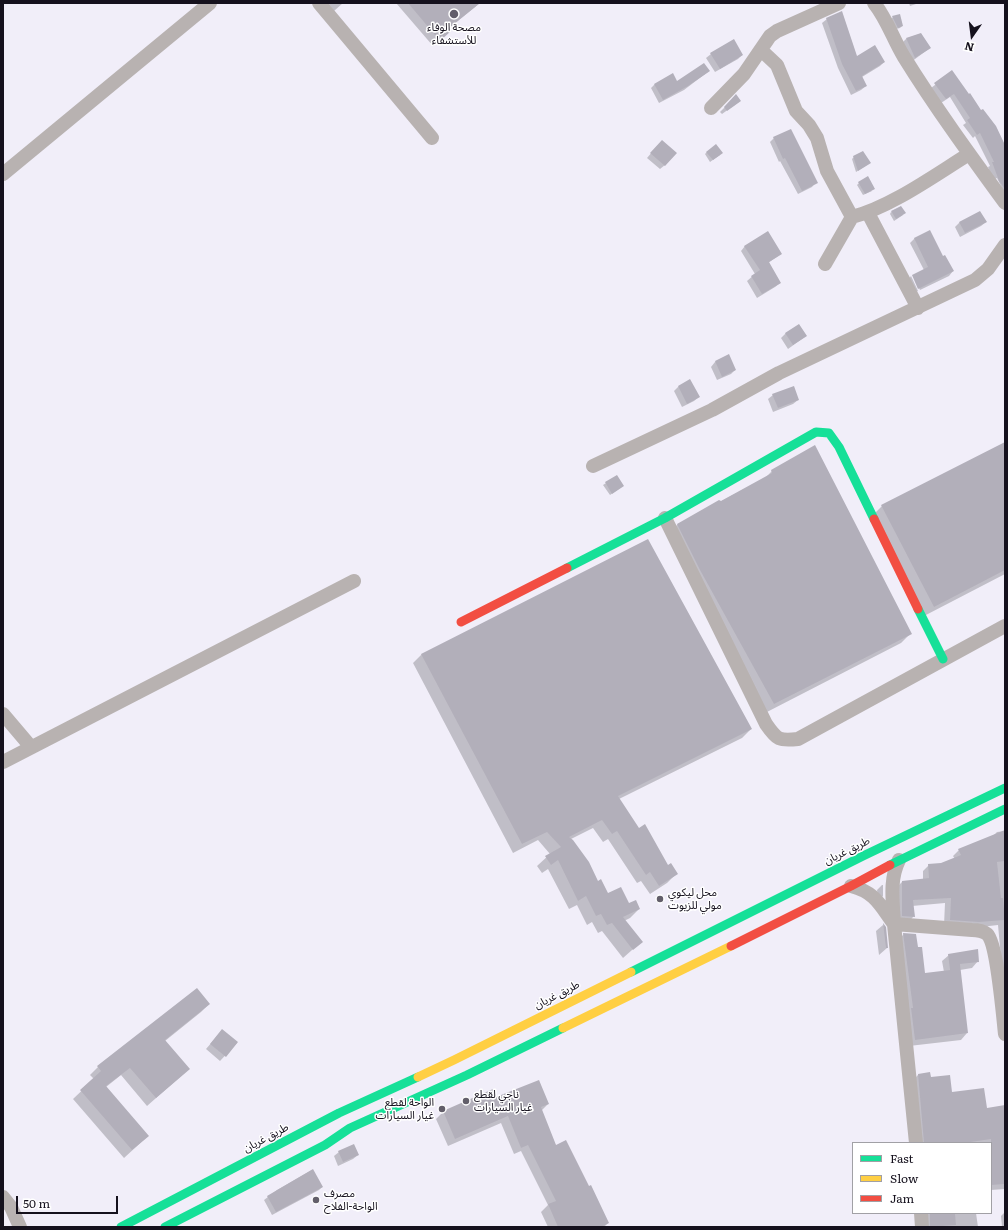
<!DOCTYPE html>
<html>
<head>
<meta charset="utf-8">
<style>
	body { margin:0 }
	#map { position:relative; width:1008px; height:1230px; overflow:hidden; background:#f1eef9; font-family:Literata,serif }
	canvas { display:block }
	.frame { position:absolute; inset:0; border:4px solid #15111d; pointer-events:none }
	.legend { position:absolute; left:852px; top:1142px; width:140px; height:72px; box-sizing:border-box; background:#fff; border:1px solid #a1a0a5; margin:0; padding:5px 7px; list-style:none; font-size:12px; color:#15111d }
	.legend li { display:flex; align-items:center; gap:8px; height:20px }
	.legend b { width:20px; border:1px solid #a1a0a5 }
	.north { position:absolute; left:952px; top:16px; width:40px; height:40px; -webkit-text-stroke:3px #fff; paint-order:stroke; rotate:194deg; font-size:11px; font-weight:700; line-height:16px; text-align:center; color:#15111d }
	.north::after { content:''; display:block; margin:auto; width:14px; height:18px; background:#15111d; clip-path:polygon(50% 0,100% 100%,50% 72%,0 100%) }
	.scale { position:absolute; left:16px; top:1196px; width:102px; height:18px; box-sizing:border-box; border:2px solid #15111d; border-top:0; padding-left:5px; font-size:12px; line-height:14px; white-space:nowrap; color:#15111d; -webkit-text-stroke:3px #fff; paint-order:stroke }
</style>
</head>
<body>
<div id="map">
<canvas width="1008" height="1230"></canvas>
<div class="frame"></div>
<ul class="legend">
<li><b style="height:5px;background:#16e098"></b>Fast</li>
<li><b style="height:5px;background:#ffcf43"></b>Slow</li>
<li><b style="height:5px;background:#f24e42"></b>Jam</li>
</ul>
<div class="north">N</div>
<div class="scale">50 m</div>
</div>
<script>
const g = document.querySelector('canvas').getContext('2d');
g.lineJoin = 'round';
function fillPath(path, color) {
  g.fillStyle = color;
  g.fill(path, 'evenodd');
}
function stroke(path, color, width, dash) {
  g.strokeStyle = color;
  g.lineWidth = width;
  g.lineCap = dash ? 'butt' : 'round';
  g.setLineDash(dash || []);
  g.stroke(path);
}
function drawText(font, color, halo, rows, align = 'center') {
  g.font = font + ' Literata,"Noto Sans Arabic",serif';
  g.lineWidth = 3;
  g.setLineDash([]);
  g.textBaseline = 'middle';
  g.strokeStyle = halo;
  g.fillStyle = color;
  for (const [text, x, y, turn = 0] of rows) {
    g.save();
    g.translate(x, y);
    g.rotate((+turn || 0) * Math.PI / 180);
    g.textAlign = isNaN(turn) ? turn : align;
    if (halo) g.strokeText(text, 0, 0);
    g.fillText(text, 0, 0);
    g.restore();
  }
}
const shadow = new Path2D(`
	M328,3h15l-9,8z
	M396,3h84l-32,26 -5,8 -10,9z
	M909,3h10l-9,3z
	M893,17l9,9 -2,2 -4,1 -5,-10z
	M827,19l29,39 28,4 -4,4 -18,11 4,9 -5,4 -10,5 -13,-27 -16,-45z
	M921,34l9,14 -19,14 -9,-19 4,-4z
	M711,54l31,1 -4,4 -23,13 -9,-14z
	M709,71l-25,19 -25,13 -8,-15 3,-3 19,-10 4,8z
	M952,72l53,75v47l-8,-16 -4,2 -5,-13 2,-1 -15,-30 -2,2 -10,-13 3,-2 -16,-26 -9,6 -10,-15z
	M736,96l4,5 -18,13 -2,-2z
	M774,138l42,44 -4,5 -14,7 -18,-33 -1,1 -9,-20z
	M658,145l7,20 -5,4 -13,-11z
	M707,152l13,3 -10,7 -5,-8z
	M854,157l16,6 -14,9 -4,-13z
	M859,183l13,8 -9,4 -6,-10z
	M891,212l12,3 -9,6 -4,-7z
	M980,212l6,10 -5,4 -21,11 -5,-10 4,-4z
	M915,238l28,19 10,14 -4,5 -29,14 -7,-14h-1l12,-6 -14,-27z
	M745,246l36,8 -13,9 12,20 -5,4 -18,11 -10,-17 8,-7 -14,-23z
	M911,276l7,15 -4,2 -6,-13z
	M786,333l20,3 -18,13 -7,-11z
	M728,356l7,14 -4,4 -14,6 -6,-13 4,-5z
	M690,381l9,16 -5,4 -12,6 -8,-16 4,-4z
	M773,395l25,5 -5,4 -20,8 -5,-13z
	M1005,443v131l-81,42 -52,-100 10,-10z
	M772,471l138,163 -9,9 -136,70 -97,-179 10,-10 87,-46z
	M617,476l6,10 -13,9 -7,-10z
	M422,654l329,75 -9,9 -123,61 20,30 28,38 9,7 -9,9 -17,11 -9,-13 -4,2 -29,-44 -5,3 -10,-14 -22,11 26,43 11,12 31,15 -9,9 -6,3 17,21 -18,16 -21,-27 -4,2 -6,-11 -5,3 -10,-20 -8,4 -21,-40 -6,4 -5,-7 13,-12 -12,-14 -25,13 -100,-190z
	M1005,831v138h-3l-4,-44 -26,3 -28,-3 1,-22 -33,3 1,11 -5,6 -11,-1 -1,-34 6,-6 21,-2v-9l6,-6 12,-1 14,-5 -2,-3 6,-6 34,-14 4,-4z
	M882,885h1v11l-4,4 -2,-10z
	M883,925l2,2 2,21 -8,7 -3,-24z
	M904,934l13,14 7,26 20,-2 -2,-11 7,-6 29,6 -6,7 -12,2 7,63 -6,7 -52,6 -12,-105z
	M209,1004l-8,8 -36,29 24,28 -42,37 -26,-31 -15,12 42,49 -24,22 -51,-59 21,-20 -4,-4 8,-8z
	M218,1035l19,8 -17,18 -14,-12z
	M929,1073l1,5 21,15 35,16 19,-3v83l-14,1v-47h-73l-6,-62 6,-6z
	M496,1099l52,5 -7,7 15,35 52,77 -4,4h-56l-7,-15 7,-7 -27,-54 -7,3 -13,-31 -53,23 -12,-27 7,-7z
	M339,1152l19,3 -5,4 -15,7 -4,-10z
	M312,1170l10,17 -3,3 -47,25 -8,-15 13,-10z
	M1005,1212v15h-3l-1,-11z
	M927,1213h49l2,14h-54z`);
const building = new Path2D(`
	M408,3h72l-31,25 2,3 -11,10z
	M842,11l15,45 18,-11 10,17 -23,14 5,10 -11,5 -14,-27 -16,-46z
	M900,14l3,12 -5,2 -6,-12z
	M921,33l10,15 -16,10 -9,-20z
	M734,39l9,16 -23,14 -10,-16z
	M704,63l6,8 -22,15 -25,14 -9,-16 19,-11 4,8z
	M952,70l17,24 1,-1 11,17 2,-1 13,17 9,19v44l-6,-8 -7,-19h2l-14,-29 -3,2 -10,-15 3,-2 -16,-24 -8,5 -12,-16z
	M736,94l5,7 -14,10 -3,-4z
	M791,129l27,54 -16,8 -17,-33 -2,1 -10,-22z
	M662,140l15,13 -12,13 -15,-13z
	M716,144l7,9 -10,7 -7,-8z
	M863,151l8,12 -13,8 -5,-15z
	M868,176l7,13 -10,5 -7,-12z
	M901,206l5,7 -10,6 -5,-8z
	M980,211l7,11 -22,11 -6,-11z
	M930,230l13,26 2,-1 9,16 -36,18 -6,-14 16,-8 -14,-29z
	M768,231l14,23 -13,8 12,21 -19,11 -11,-18 9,-6 -16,-24z
	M799,324l8,12 -14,9 -8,-12z
	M729,354l7,16 -14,7 -7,-16z
	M690,379l10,18 -13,7 -9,-18z
	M794,386l5,14 -21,8 -6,-14z
	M1005,442v128l-71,37 -53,-102z
	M815,445l97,189 -138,70 -74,-134 -23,-46 42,-24 2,1 51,-28 -1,-3z
	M617,475l7,11 -12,8 -7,-12z
	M648,539l104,190 -134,67 21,32 6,-4 23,41 3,-2 7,11 -19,12 -9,-14 -4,3 -29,-44 -5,3 -10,-14 -33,17 4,3 16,22 9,19 3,-2 7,14 13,-6 8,16 7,-3 4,9 -17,8 20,25 -10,8 -21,-27 -5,2 -6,-11 -5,2 -10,-20 -8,5 -20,-41 -7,5 -6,-9 16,-9 -14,-15 -25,12 -101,-190z
	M1005,830v31l-8,1 4,36h2l2,22 -26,2 -29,-2 1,-22 -38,2 2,17 -13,-1v-35l27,-3 -1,-14 13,-1 20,-8 -3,-6z
	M883,923l3,4 2,21h-2z
	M903,933l13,1 2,13h4l3,26 25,-3 -2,-16 30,-5 1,13 -19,2 8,69 -53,7 -4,-32h2z
	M197,988l13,16 -45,36 25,29 -34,29 -26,-30 -24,18 43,50 -17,14 -52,-60 21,-19 -4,-5z
	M222,1029l16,13 -12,15 -16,-13z
	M930,1072l1,5 19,-2 2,17 32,-4 3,20 18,-3v79l-14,1v-46l-27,4h-40l-6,-69z
	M539,1080l10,24 -8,3 15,38 10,-5 23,46 2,-1 18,38 -8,4h-43l-10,-23 8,-3 -28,-56 -7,3 -13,-32 -53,23 -12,-28 50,-22 3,8z
	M354,1144l5,11 -16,7 -5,-11z
	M313,1169l10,18 -47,25 -9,-16z
	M930,1213h25l1,12 -26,2z`);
const street = new Path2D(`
	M319,3l113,135
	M874,3c13,16 19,36 30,54 31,50 66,98 101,146
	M761,50l16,15 19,46 13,14 8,13 10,33 25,46
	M711,108l33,-34 26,-38 7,-5 62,-28
	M3,174l207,-171
	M868,213l50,95
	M825,264l27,-47c39,-10 83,-42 117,-63
	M593,466l119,-56 67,-37 196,-93 13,-11 17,-24
	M665,518l101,206c11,16 13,17 32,15l207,-113
	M3,714l28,33
	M3,762l351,-181
	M899,860c-10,20 -6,42 -5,64l22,219
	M851,886c24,6 29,19 43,38l78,6c5,0 11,1 15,4 10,9 16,82 18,100
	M3,1197l8,10 9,20
	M921,1213l1,14`);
const fast = new Path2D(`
	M567,568l98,-50 151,-86 13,1 10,14 35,72
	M918,609l25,50
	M890,865l115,-56
	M631,972l232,-116 142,-68
	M121,1227l218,-114 79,-36
	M165,1227l160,-82 25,-17 117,-53 96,-47`);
const slow = new Path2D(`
	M563,1028l168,-82
	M418,1077l36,-17 177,-88`);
const jam = new Path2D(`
	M874,519l44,90
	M461,622l106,-54
	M731,946l120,-60 39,-21`);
const markers = [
	[454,14,5,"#625e6a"],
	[660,899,4,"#625e6a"],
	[466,1101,4,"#625e6a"],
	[442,1109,4,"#625e6a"],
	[316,1200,4,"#625e6a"]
];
const poiNames = [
	["مصحة الوفاء",454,28,"center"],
	["للأستشفاء",454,41,"center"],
	["محل ليكوي",668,893],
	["مولي للزيوت",668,906],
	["ناجي لقطع",474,1095],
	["غيار السيارات",474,1108],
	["الواحة لقطع",434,1103,"right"],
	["غيار السيارات",434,1116,"right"],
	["مصرف",324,1194],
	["الواحة-الفلاح",324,1207]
];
const streetNames = [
	["طريق غريان",847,851,-26],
	["طريق غريان",557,995,-27],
	["طريق غريان",266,1138,-28]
];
fillPath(shadow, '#0003');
fillPath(building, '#b2afba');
stroke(street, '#b8b2b1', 14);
stroke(fast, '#16e098', 9);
stroke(slow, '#ffcf43', 9);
stroke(jam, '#f24e42', 9);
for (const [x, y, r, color] of markers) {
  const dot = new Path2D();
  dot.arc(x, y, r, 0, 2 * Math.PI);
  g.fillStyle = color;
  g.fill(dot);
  stroke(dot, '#fff', 1.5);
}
drawText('11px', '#15111d', '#fff', poiNames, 'left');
drawText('11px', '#15111d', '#fff', streetNames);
</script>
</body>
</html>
